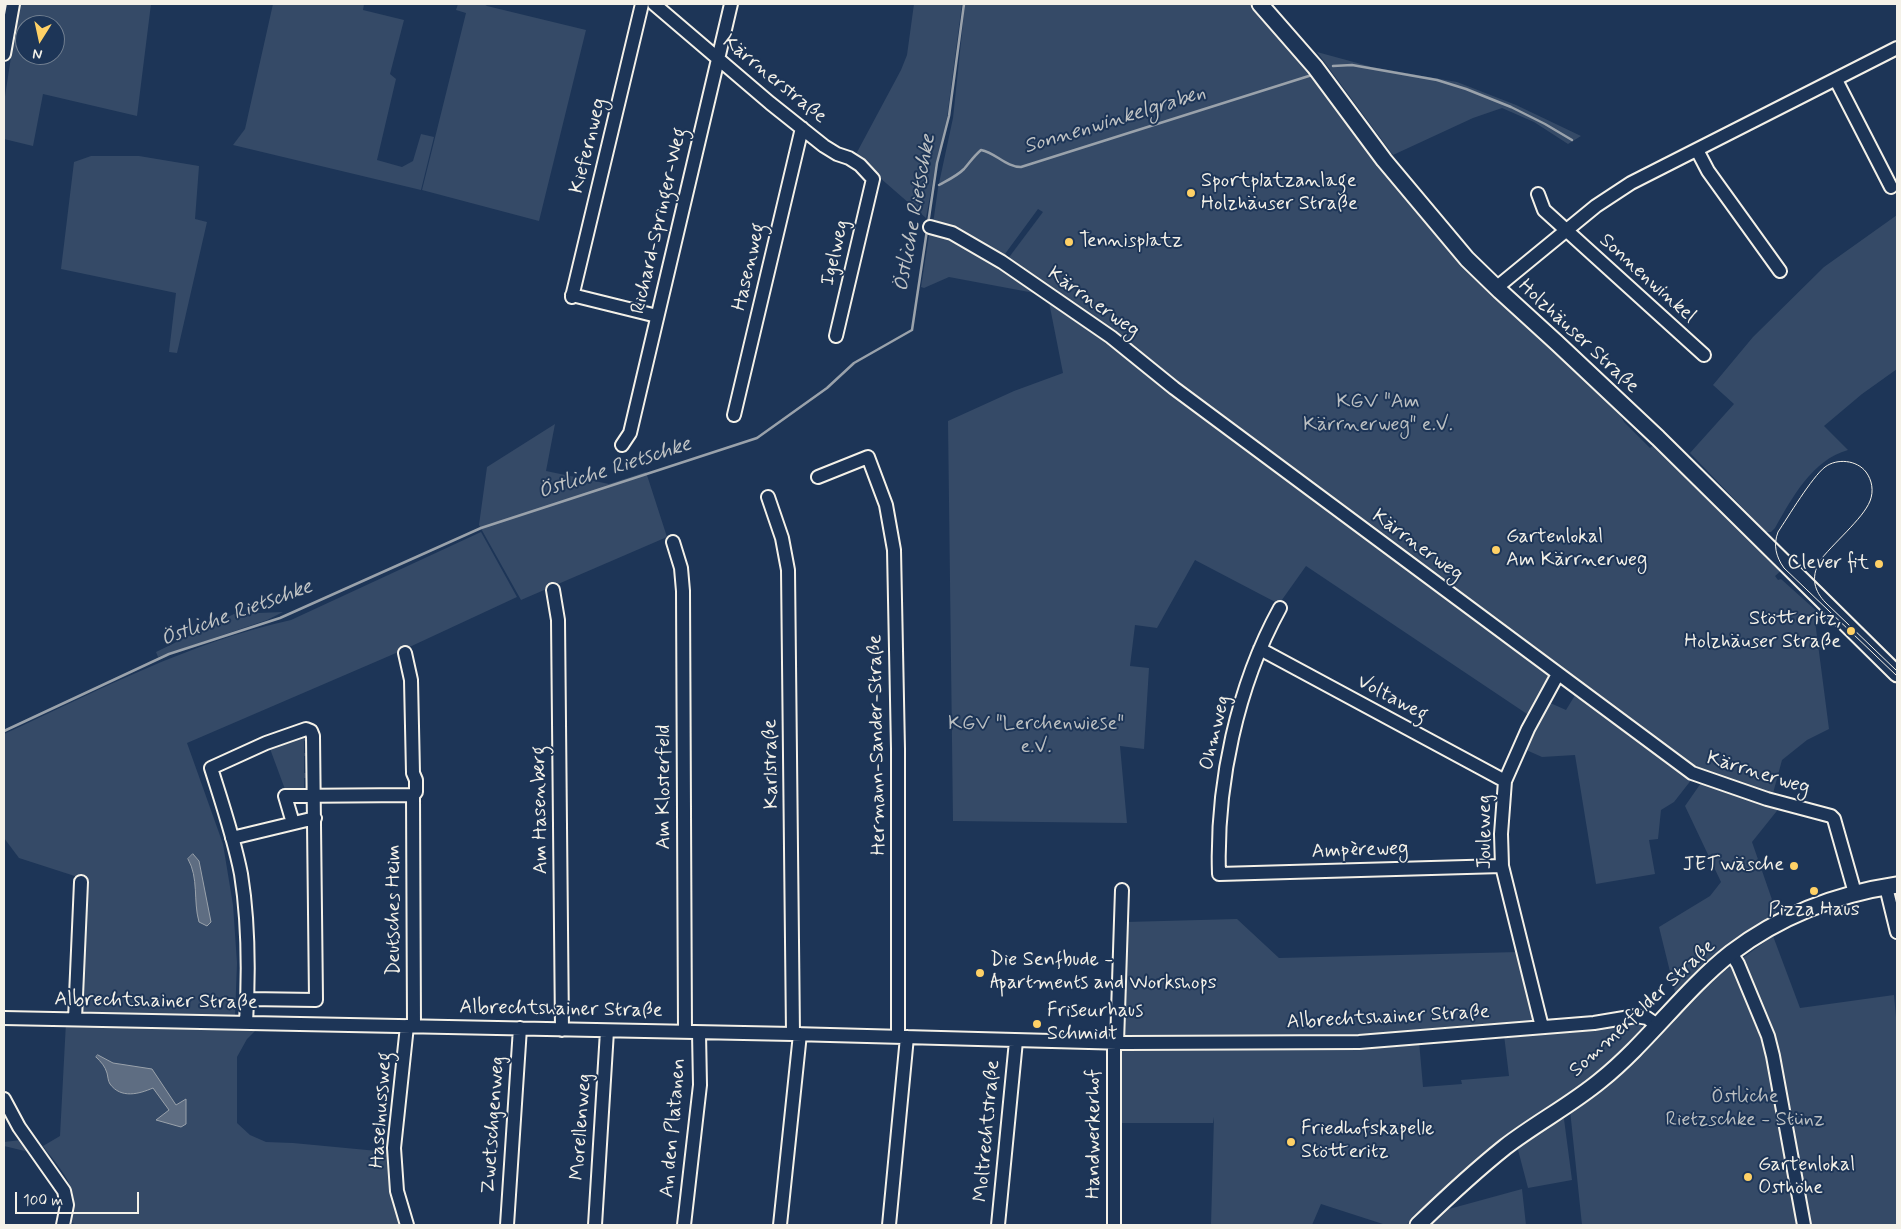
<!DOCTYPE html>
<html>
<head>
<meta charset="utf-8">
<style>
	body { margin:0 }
	#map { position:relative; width:1901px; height:1229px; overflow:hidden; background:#1d3557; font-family:Mynerve,sans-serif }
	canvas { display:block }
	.frame { position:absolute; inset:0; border:5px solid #f4f1e8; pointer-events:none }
	.north { position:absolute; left:15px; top:15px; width:50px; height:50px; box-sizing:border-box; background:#1d3557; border:1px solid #738091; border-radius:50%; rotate:190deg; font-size:14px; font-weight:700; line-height:20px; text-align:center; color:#f4f1e8 }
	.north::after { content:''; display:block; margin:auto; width:18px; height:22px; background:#ffd166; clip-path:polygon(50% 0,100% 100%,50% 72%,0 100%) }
	.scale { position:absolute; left:15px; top:1192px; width:124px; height:22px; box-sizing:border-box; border:2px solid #f4f1e8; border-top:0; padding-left:6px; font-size:15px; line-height:18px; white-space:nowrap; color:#f4f1e8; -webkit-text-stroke:4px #1d3557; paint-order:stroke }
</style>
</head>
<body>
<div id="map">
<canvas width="1901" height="1229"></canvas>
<div class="frame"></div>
<div class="north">N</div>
<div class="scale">100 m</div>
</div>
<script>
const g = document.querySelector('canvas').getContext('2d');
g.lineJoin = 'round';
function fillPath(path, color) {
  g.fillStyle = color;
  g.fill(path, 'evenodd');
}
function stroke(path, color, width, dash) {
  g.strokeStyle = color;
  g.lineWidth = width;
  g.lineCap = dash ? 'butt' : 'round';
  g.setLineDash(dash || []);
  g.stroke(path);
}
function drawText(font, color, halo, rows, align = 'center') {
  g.font = font + ' Mynerve,sans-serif';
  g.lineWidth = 4;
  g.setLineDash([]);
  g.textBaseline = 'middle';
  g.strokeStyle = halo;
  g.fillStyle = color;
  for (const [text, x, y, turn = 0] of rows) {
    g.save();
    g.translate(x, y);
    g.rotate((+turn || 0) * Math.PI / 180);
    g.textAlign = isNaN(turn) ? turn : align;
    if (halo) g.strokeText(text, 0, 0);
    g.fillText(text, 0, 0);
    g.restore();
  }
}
const green = new Path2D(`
	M19,4h132l-14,112 -94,-22 -10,52 -29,-7v-36zM25,25h30v30h-30z
	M273,4h91l-1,6 41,10 -14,54 6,5 -19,81 25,7 11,-6 8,-27 13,3 -13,53 -188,-45 12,-16z
	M458,4h26l3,2 99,24 -47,191 -117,-31 44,-177 -10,-3z
	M914,4h48l-15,114 -11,45 -10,55 -71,-62 46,-86 6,-15z
	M965,4h288l58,65 72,98 228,232 13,23 26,26 7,-6 125,128 -7,6 3,4 3,-1 40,36 -6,6 14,108 -22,11 -25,20 -10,37 -71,-22 -146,-107 -25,48 -224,-150 -27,38 -84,-44 -38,68 -22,-3 -5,41 19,2 -5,81 -24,-3 7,77 -174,-2 -5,-400 66,-30 49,-18 -15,-76 -41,-37 36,-48 -5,-3 -36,49 -69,-34 5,-36 15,-70z
	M1317,52l55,15 85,15 59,23 65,31 -13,8 -34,-22 -32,-14 -29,10 -80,37z
	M91,156h48l60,10 -4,53 12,3 -30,131 -8,-1 7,-59 -115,-24 13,-107z
	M1897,215v154l-35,25 -38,32 24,24c-36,10 -56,48 -73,78l-4,4h-5l-76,-79 44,-49 -21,-19 40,-48 71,-70z
	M930,229l19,6 96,60 -96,-18 -25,11 -3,-1z
	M555,424l-9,47 63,13 37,-12 21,65 -146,63 -42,-75 8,-58z
	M481,532l36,65 -114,53 -216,93 36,101 10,61 4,58 -2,53 -156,-4 5,-133 -65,-21 -15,-20v-104c93,-43 186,-92 287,-114z
	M283,612l-16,8 -109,37 -2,-5 78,-38z
	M1577,692l115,87 -18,23 -13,8 -3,29 -9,1 6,34 -59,10 -21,-129 -33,2 -18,-8 24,-47 18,8z
	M307,735l3,5 -6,1v12h5v3h-5v17h5v5h-5v10l6,1v2l-24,1 -17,-46z
	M1701,783l79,24 -28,35 25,72 -28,15 -73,67 -17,-69 51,-31 11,-14 -36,-76z
	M1237,919l42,39 240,-6 19,71 -180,17 -234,-1 2,-117z
	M1773,936l27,72 94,-13 3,33v197h-315l-12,-115 33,-21 119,-119h4z
	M66,1022l194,4 -13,13 -10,18v66l13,12 16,7 27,1 95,9 16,73h-327l-7,-3c2,-6 4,-13 4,-20 -1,-22 -19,-39 -31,-56l17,-10z
	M1632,1022h6l4,4 -1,5 -50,48 -92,63 -28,24 -65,59h-20l-65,-21 -9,21h-101l3,-108 -1,6h-94l-1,-71 5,-4 161,-1 2,3h10l2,-3 121,-6 4,46 39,-3 -1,-4 48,-4 -5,-41z
	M1561,1117l3,2 8,61 -44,8 -11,-42z
	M21,1140l8,12 -25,-6v-4z
	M1522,1189l4,36h-94l17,-16z`);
const water = new Path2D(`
	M193,854l6,7 12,61 -4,4 -8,-4c-6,-21 0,-44 -11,-63z
	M98,1055l15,8 39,6 24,36 10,-6v25l-5,3 -25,-7 13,-10 -16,-22c-14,6 -32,11 -43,-4 -2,-3 -2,-7 -3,-11 -2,-7 -6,-11 -11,-16z`);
const stream = new Path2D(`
	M1333,66l19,-1 85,15 29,9 45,18 34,17 27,16
	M939,185c9,-5 18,-9 25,-16 6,-7 10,-13 17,-19 15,3 25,17 40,17l291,-92
	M928,224l9,-61 12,-47 15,-112
	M4,731l165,-77 111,-36 201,-90 276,-90 70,-50 27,-25 58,-33 15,-100`);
const minor = new Path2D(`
	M654,4l116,99 54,43 13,8 12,4 11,7 13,14 -37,157
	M4,54l9,-50
	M1836,80l55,107
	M1697,150l11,21 72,100
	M1538,194l6,16 160,145
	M930,227l22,6 50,29 109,75 63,51 518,385 75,26 64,17 3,3 21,74
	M1496,288l100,-82 35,-23 266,-135
	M572,295l85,21
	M572,297l70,-293
	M734,415l68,-287
	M622,445l8,-12 101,-429
	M818,477l50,-20 18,48 8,45 4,199v288
	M768,497l14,41 6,32 5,464
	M673,542l8,26 2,23 2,441
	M553,590l5,30 4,410
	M1280,608c-43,78 -64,177 -61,266l283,-8
	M1260,649l245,132
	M405,653l6,27 2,93 3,7v12l-3,3 1,231
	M293,823l-8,-27 128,-1
	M232,838l83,-20
	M1886,887l11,45
	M1731,953l7,11 30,72 5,20 31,169
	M4,1018l789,16 333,9 233,-1 235,-19 42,-7 11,2 10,7
	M75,1019l6,-137
	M246,1023c3,-50 3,-99 -5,-149 -7,-36 -19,-71 -30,-106l55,-25 40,-14 5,2 2,5 3,264 -68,-1
	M1542,1027l-40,-161 -1,-32 4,-53 23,-52 30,-55
	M1117,1043l5,-153
	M4,1099l15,28 45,64 3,14 -4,20
	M407,1225l-10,-34 -3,-43 13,-122
	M507,1225l13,-197
	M595,1225l12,-194
	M684,1225l16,-140 -1,-52
	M780,1225l20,-191
	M889,1225l18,-188
	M998,1225l18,-184
	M1114,1225v-182`);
const major = new Path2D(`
	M1260,4l55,63 69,93 83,99 33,32 57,52 101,95 239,236
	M1418,1225c28,-27 57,-54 87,-78 31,-24 66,-42 96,-67 47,-38 83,-90 130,-127 50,-38 105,-59 166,-68`);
const tram = new Path2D(`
	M1897,671l-71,-68c-12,-12 -15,-25 -7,-41 12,-17 44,-43 51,-61 4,-10 2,-21 -4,-29 -9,-12 -29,-14 -41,-5 -13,10 -37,50 -47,65 -5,13 -2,25 6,36l113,108`);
const markers = [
	[1191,193,5,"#ffd166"],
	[1069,242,5,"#ffd166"],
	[1496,550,5,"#ffd166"],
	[1879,564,5,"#ffd166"],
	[1851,631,5,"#ffd166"],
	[1794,866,5,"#ffd166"],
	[1814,891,5,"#ffd166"],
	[980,973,5,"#ffd166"],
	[1037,1024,5,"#ffd166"],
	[1291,1142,5,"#ffd166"],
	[1748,1177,5,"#ffd166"]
];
const streetNames = [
	["Kärrnerstraße",774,80,39],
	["Kiefernweg",589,146,-76],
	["Richard-Springer-Weg",660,221,-77],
	["Igelweg",836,253,-77],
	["Hasenweg",750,267,-77],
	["Sonnenwinkel",1647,279,42],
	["Kärrnerweg",1093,303,35],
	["Holzhäuser Straße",1578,337,43],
	["Kärrnerweg",1417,546,36],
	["Voltaweg",1392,699,28],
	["Ohmweg",1216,733,-77],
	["Hermann-Sander-Straße",878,745,-91],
	["Karlstraße",772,764,-91],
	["Kärrnerweg",1758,774,17],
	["Am Klosterfeld",665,787,-90],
	["Am Hasenberg",541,810,-91],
	["Jouleweg",1486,832,-90],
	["Ampèreweg",1360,851,-2],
	["Deutsches Heim",395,910,-90],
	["Albrechtshainer Straße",156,1002,1],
	["Sommerfelder Straße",1643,1009,-43],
	["Albrechtshainer Straße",561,1010,1],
	["Albrechtshainer Straße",1388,1018,-3],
	["Haselnussweg",382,1110,-86],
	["Zwetschgenweg",494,1125,-86],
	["Morellenweg",582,1127,-86],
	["An den Platanen",674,1128,-85],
	["Moltrechtstraße",988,1131,-85],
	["Handwerkerhof",1095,1134,-90]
];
const poiNames = [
	["Sportplatzanlage",1201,182],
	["Holzhäuser Straße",1201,205],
	["Tennisplatz",1079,242],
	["Gartenlokal",1506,538],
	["Am Kärrnerweg",1506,561],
	["Clever fit",1869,564,"right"],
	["Stötteritz,",1841,620,"right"],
	["Holzhäuser Straße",1841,643,"right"],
	["JETwäsche",1784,866,"right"],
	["Pizza Haus",1814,911,"center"],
	["Die Senfbude -",990,961],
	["Apartments and Workshops",990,984],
	["Friseurhaus",1047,1012],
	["Schmidt",1047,1035],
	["Friedhofskapelle",1301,1130],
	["Stötteritz",1301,1153],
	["Gartenlokal",1758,1166],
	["Osthöhe",1758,1189]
];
const parkNames = [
	["KGV \"Am",1378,403],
	["Kärrnerweg\" e.V.",1378,426],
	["KGV \"Lerchenwiese\"",1036,725],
	["e.V.",1036,748],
	["Östliche",1745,1098],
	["Rietzschke - Stünz",1745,1121]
];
const waterNames = [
	["Sonnenwinkelgraben",1115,121,-17],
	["Östliche Rietschke",916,213,-80],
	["Östliche Rietschke",615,469,-18],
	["Östliche Rietschke",237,614,-20]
];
fillPath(green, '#354a67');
fillPath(water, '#5e6d82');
stroke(water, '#9aa2ab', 1);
stroke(stream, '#9aa2ab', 2.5);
stroke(minor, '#f4f1e8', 16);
stroke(major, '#f4f1e8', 19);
stroke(minor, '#1d3557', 12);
stroke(major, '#1d3557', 15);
stroke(tram, '#f4f1e8', 1);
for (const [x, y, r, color] of markers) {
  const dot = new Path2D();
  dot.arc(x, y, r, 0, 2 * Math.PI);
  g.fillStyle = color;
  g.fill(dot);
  stroke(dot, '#1d3557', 2);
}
drawText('20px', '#f4f1e8', '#1d3557', streetNames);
drawText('20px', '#f4f1e8', '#1d3557', poiNames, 'left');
drawText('20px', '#bbbfc1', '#1d3557', parkNames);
drawText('italic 21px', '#c0c3c4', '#1d3557', waterNames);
</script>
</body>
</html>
